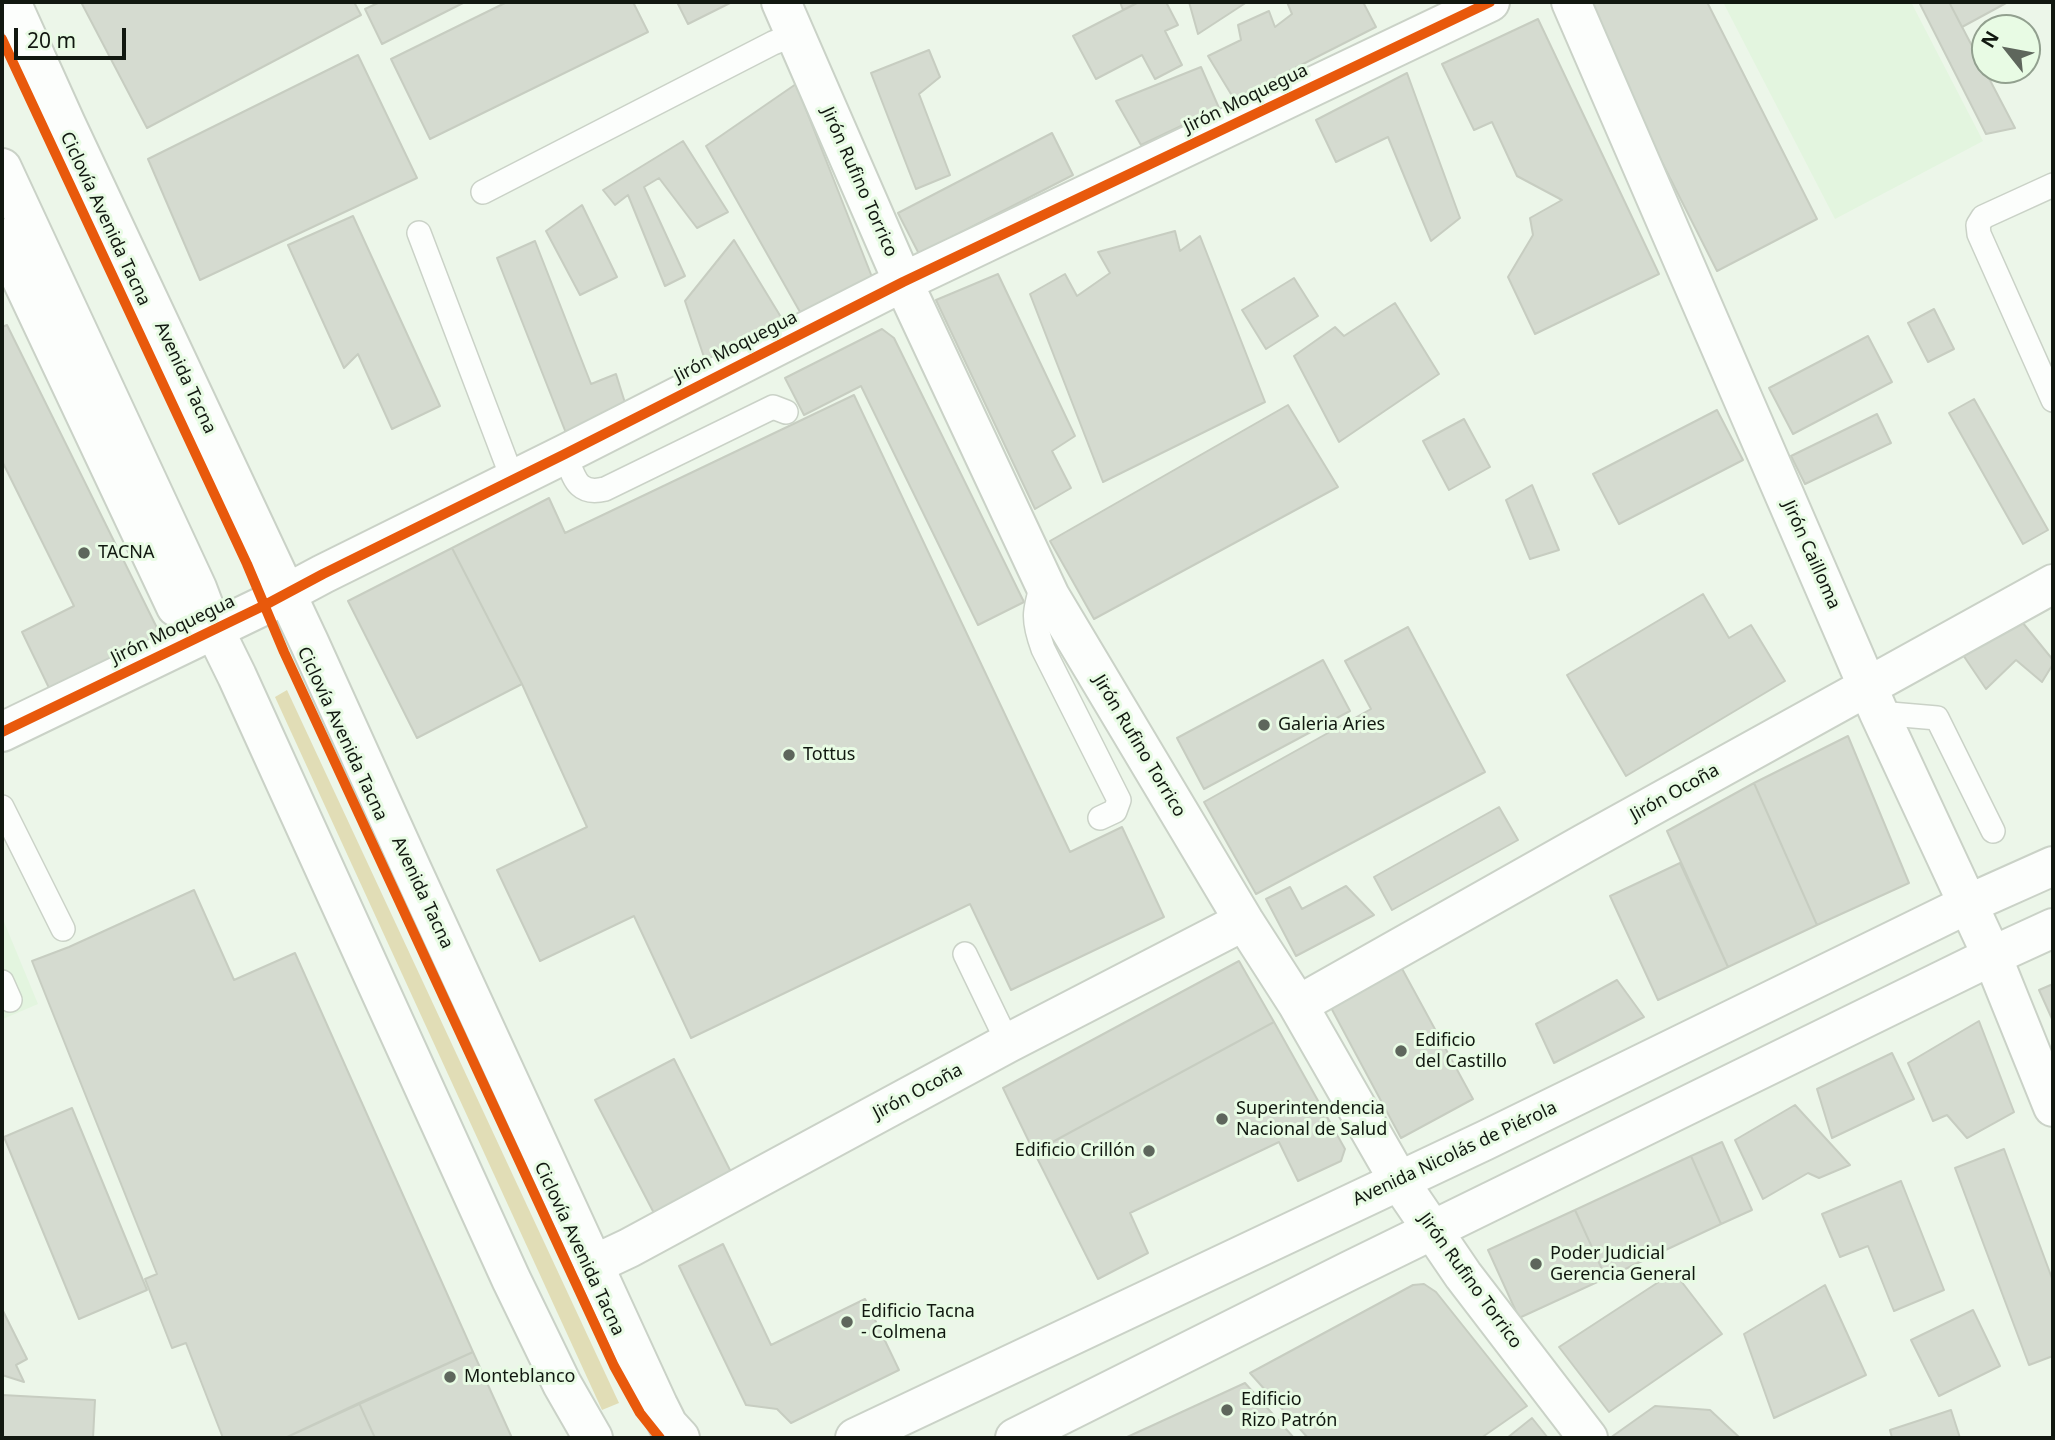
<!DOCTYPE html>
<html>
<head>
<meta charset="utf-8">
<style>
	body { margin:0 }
	#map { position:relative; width:2055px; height:1440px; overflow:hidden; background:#ecf6e9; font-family:"Noto Sans",sans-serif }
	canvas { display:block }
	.frame { position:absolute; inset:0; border:4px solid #111810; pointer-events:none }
	.north { position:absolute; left:1971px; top:14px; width:70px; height:70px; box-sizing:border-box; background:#e8fbe4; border:2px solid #92a08f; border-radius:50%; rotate:301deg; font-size:19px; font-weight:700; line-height:28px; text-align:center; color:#111810 }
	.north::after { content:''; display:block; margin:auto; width:24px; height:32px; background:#5e665c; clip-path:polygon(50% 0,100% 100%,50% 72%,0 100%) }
	.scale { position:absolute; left:14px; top:28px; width:112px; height:32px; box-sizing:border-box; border:4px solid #111810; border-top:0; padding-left:9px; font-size:21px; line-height:24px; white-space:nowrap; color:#111810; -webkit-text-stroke:5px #e8fbe4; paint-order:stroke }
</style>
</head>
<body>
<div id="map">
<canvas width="2055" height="1440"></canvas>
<div class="frame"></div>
<div class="north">N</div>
<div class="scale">20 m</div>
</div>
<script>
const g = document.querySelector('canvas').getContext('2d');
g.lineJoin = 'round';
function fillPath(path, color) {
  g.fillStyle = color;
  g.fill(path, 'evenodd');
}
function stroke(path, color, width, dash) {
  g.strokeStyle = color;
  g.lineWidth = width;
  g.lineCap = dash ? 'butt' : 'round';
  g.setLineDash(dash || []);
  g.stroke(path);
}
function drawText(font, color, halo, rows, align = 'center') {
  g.font = font + ' "Noto Sans",sans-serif';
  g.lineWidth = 6;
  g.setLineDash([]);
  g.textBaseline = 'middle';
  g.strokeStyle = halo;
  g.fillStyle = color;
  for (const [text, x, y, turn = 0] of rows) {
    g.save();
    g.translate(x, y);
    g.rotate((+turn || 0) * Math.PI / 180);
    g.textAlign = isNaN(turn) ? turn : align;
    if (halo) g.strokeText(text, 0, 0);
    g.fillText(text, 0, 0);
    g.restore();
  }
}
const built = new Path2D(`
	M1723,2h188l72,139 -148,78z
	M2,917l36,87 -35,15 -1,-3z`);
const green = new Path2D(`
	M287,690l332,713 -17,7 -327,-713z`);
const building = new Path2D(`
	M81,2h273l7,13 -214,113z
	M380,2h85l-83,42 -17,-35z
	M507,2h126l15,30 -218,107 -39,-80z
	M677,2h55l-44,22z
	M1120,2h19l-16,8z
	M1139,2h27l12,23 -13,6 17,34 -27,14 -13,-24 -46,24 -23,-43z
	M1189,2h58l-49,32z
	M1287,2h76l13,25 -142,72 -26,-43 33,-16 -3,-15 31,-14 6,16 17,-13z
	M1581,2h126l110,217 -100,52z
	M1919,2h30l66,126 -29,6z
	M1949,2h59l-46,25z
	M1538,19l121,255 -124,60 -27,-57 25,-42 -3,-17 32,-18 -45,-24 -25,-54 -18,8 -32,-66z
	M929,50l11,27 -21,17 31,81 -34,14 -45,-116z
	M358,55l59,123 -217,102 -52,-121z
	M1201,67l18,41 -78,37 -25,-44z
	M1407,73l53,145 -29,23 -43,-104 -52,25 -20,-42z
	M796,84l76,193 -68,42 -98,-173z
	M1052,133l21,42 -154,79 -21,-41z
	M683,141l45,71 -31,16 -38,-50 -15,9 41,89 -20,10 -37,-91 -13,10 -12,-15z
	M582,205l35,72 -37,18 -34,-64z
	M353,216l87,190 -48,23 -34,-75 -14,14 -56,-123z
	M1175,231l5,20 20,-15 65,166 -162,80 -73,-188 35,-20 12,22 33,-23 -12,-21z
	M734,240l53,87 -81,36 -21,-62z
	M535,241l56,143 25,-10 10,32 -60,27 -69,-175z
	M998,274l77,162 -23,15 19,37 -36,21 -99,-209z
	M1294,278l24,38 -52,33 -24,-39z
	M1395,303l44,71 -100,68 -45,-86 41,-29 9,9z
	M1934,309l20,40 -26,13 -20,-39z
	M7,325l153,309 -110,56 -28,-58 52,-26 -72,-145v-134z
	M882,329l12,9 130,264 -46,23 -117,-239 -57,29 -19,-37z
	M1868,336l24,46 -99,52 -24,-46z
	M854,395l216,457 52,-25 42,90 -153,73 -41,-86 -279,134 -57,-122 -94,45 -43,-91 90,-43 -65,-143 -70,-136 97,-50 16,35z
	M1974,399l74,131 -25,14 -74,-131z
	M1288,405l50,82 -244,132 -44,-78z
	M1717,410l26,50 -124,64 -26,-50z
	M1877,414l14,29 -86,41 -14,-28z
	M1464,419l26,48 -41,23 -26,-49z
	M1532,485l27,65 -29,9 -24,-59z
	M452,548l70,136 -105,54 -69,-137z
	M1703,594l26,44 22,-13 34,56 -159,95 -59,-101z
	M2018,617l35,43v4l-11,18 -26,-22 -30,29 -27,-40z
	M1408,627l77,145 -229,122 -52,-92 167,-93 -26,-48z
	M1323,660l27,51 -146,78 -27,-51z
	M1848,736l61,147 -92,42 -63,-142z
	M1754,783l63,142 -89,42 -61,-136z
	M1499,807l19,33 -126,70 -18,-33z
	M1680,863l48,104 -70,33 -48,-104z
	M1346,886l28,29 -78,41 -30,-57 24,-12 12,22z
	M194,890l40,90 61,-27 178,399 -188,86h-62l-37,-95 -14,5 -27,-69 12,-5 -125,-313 37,-14z
	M1239,961l35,61 -240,130 -31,-64z
	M1400,965l73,134 -72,39 -72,-134z
	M1617,980l27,37 -90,46 -18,-39z
	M2053,984v37l-14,-31z
	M1979,1021l35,91 -47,26 -20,-23 -14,6 -25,-58z
	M1274,1022l71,127 -4,12 -43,20 -19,-39 -149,71 18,40 -50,26 -64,-127z
	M1892,1053l22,46 -82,39 -15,-49z
	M674,1059l59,117 -77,41 -61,-117z
	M1795,1105l55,60 -31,13 -11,-5 -45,26 -28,-59z
	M72,1108l75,182 -68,29 -75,-182z
	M1722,1142l30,68 -31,14 -30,-68z
	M2004,1149l49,132v75l-24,9 -74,-197z
	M1691,1156l30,68 -115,54 -31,-68z
	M1901,1181l43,109 -50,21 -26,-65 -28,11 -18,-43z
	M1575,1210l31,68 -87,40 -31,-68z
	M723,1244l48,101 94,-46 34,71 -108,53 -14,-14 -31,-4 -67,-139z
	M1674,1272l48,62 -113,78 -50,-65z
	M1424,1284l12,8 91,114 -46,32h-173l-58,-65 163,-88z
	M1825,1285l41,90 -92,43 -30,-84z
	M2,1309l25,50 -11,6 8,17 -22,-7z
	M1973,1310l27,56 -61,30 -28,-56z
	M473,1352l39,86h-137l-16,-35z
	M1245,1383l49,55h-169z
	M2,1395l93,5 -2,38h-91z
	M359,1403l16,35h-90z
	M1655,1406l55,4 30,28h-130z
	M1951,1410l9,28h-68l-2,-8z
	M1532,1418l16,20h-41z`);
const lane = new Path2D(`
	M2053,185l-70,32 -5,8 1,9 74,166
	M483,192l290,-149 21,-8
	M419,233l94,247
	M565,454c9,22 11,42 40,35l168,-82 13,5
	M1043,581c-9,30 -11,38 0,68l76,151 -4,11 -15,7
	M1879,713l58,5 56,113
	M2,807l61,122
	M965,954l43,89
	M2,982l8,18`);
const street = new Path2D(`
	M781,2l122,280 147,314 194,325 54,84 101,176
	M1571,2l308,711 113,243 61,151
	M2,732l263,-127 58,-31 242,-120 338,-172 587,-280
	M1298,1005l287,-162 468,-259
	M593,1265l36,-17 379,-205 236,-122`);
const secondary = new Path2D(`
	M1399,1181l64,94 125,163
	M855,1438l631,-298 482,-236 85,-38
	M1015,1438l336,-168 641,-314 61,-28`);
const primary = new Path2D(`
	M11,2l55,122 243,518 104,230 245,533 10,20 12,13
	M2,168l195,420 11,29 29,59 274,603 51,105 31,54
	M2,238l174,369`);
const cycleway = new Path2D(`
	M2,39l245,525 37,88 330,714 26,47 20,25
	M2,732l263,-127 58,-31 242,-120 338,-172 587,-280`);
const markers = [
	[84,553,7,"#5e665c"],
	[1264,725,7,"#5e665c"],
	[789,755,7,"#5e665c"],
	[1401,1051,7,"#5e665c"],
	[1222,1119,7,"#5e665c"],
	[1149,1151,7,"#5e665c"],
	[1536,1264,7,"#5e665c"],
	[847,1322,7,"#5e665c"],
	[450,1377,7,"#5e665c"],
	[1227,1410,7,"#5e665c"]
];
const streetNames = [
	["Jirón Moquegua",1246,99,-26],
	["Jirón Rufino Torrico",859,182,66],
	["Ciclovía Avenida Tacna",105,219,65],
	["Jirón Moquegua",736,347,-27],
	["Avenida Tacna",185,378,65],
	["Jirón Cailloma",1811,555,66],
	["Jirón Moquegua",173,630,-26],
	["Ciclovía Avenida Tacna",342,734,65],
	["Jirón Rufino Torrico",1139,746,59],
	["Jirón Ocoña",1675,793,-29],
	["Avenida Tacna",422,893,65],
	["Jirón Ocoña",918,1092,-28],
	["Avenida Nicolás de Piérola",1455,1154,-25],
	["Ciclovía Avenida Tacna",579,1249,65],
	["Jirón Rufino Torrico",1470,1281,54]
];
const poiNames = [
	["TACNA",98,553],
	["Galeria Aries",1278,725],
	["Tottus",803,755],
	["Edificio",1415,1041],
	["del Castillo",1415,1062],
	["Superintendencia",1236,1109],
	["Nacional de Salud",1236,1130],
	["Edificio Crillón",1135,1151,"right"],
	["Poder Judicial",1550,1254],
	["Gerencia General",1550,1275],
	["Edificio Tacna",861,1312],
	["- Colmena",861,1333],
	["Monteblanco",464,1377],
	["Edificio",1241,1400],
	["Rizo Patrón",1241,1421]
];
fillPath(built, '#e3f5df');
fillPath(green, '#e1ddb6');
fillPath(building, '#d5dbd0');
stroke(building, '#c7cdc1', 2);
stroke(lane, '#cad2c7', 26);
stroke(street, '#cad2c7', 42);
stroke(secondary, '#cad2c7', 42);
stroke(primary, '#cad2c7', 42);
stroke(lane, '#fcfefc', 23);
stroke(street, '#fcfefc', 38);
stroke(secondary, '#fcfefc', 38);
stroke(primary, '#fcfefc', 38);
stroke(cycleway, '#e8590c', 10);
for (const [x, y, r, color] of markers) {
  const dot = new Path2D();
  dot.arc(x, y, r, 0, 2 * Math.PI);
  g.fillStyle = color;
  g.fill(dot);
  stroke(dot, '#e8fbe4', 2.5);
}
drawText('18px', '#111810', '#e8fbe4', streetNames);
drawText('18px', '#111810', '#e8fbe4', poiNames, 'left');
</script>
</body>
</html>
